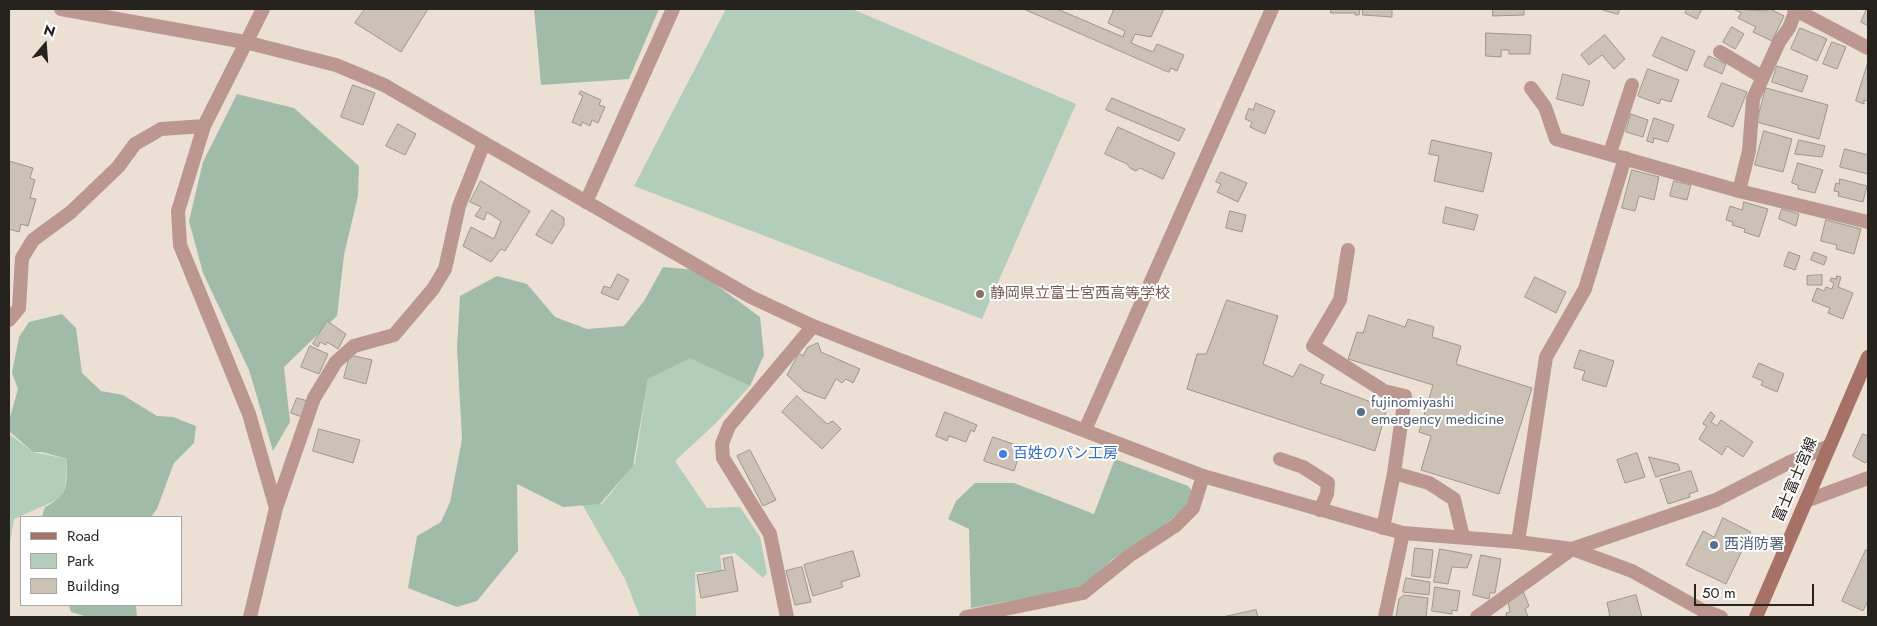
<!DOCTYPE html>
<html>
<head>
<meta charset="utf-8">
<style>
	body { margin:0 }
	#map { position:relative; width:1877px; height:626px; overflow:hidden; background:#ece0d4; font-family:Jost,sans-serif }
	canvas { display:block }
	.frame { position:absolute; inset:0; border:10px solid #26221d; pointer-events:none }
	.legend { position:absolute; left:20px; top:516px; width:162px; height:90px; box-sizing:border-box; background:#fff; border:1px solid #a8a7a5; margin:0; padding:6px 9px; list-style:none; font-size:15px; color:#26221d }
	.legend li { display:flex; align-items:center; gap:10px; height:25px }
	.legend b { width:25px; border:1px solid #a8a7a5 }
	.north { position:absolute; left:20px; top:20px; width:50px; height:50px; -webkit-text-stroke:4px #fff; paint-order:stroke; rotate:18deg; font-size:14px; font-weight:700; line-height:20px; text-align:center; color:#26221d }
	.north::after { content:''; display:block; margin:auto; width:18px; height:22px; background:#26221d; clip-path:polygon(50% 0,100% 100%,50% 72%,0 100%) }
	.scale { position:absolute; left:1694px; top:584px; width:120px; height:22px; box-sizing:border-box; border:2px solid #26221d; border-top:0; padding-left:6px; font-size:15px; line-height:18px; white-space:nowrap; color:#26221d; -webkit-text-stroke:4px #fff; paint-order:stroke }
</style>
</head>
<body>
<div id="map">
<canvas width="1877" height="626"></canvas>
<div class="frame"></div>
<ul class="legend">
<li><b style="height:6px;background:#a67167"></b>Road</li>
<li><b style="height:14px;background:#b2cdb9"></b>Park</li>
<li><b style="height:14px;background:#cbc2b5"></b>Building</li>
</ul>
<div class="north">N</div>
<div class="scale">50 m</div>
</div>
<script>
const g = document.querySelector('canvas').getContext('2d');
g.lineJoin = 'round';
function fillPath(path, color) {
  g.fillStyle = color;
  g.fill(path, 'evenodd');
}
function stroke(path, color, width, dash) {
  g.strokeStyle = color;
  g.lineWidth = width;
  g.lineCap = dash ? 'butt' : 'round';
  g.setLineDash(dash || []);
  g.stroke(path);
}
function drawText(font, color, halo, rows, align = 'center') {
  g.font = font + ' Jost,"Noto Sans JP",sans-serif';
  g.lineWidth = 4;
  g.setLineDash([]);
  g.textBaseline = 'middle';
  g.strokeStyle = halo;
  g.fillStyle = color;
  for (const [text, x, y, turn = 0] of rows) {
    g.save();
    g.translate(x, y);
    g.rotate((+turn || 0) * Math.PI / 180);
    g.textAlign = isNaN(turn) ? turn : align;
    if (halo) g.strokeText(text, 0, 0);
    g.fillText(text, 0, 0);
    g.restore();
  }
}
const green = new Path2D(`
	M726,9h126l224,95 -94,215 -348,-133z
	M690,357l60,29 -35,38 -40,37 32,47 33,-1 20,30 7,36 -4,5 -28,-25 -15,2 2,16 -27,1 1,45h-56l-15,-38 -43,-75h20l33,-41 13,-84z
	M9,434l24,18 34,7 -2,28 -4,11 -47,21 -5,30z`);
const forest = new Path2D(`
	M534,9h125l-30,70 -88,6z
	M237,94l57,14 65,58 -1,30 -14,59 -7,61 -53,51 6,55 -17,29 -24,-81 -46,-97 -14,-52 14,-59z
	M663,267l33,3 64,47 4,38 -14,31 -60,-28 -42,21 -15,87 -33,38 -37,3 -46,-23 1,67 -41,50 -20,6 -49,-19 9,-52 24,-14 9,-20 12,-63 -5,-91 3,-52 37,-20 30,8 28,33 32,12 37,-3 20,-25z
	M62,314l14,14 6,45 19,18 22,4 34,21 16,1 23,9 -2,17 -20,20 -17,46 -6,8h-109l3,-10c25,-12 21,-23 22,-48l-25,-7h-9l-24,-21v-10l9,-32 -6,-16 7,-36 10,-15z
	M1115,459l73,27 4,5 -4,14 -28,24 -47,30 -32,29 -110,20 -2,-79 -21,-10 8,-18 19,-18h39l80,31z
	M69,605h67l1,12h-49l-17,-5z`);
const building = new Path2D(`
	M365,9h63l-27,43 -46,-29z
	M1024,9h33l66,28 2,-6 -17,-8 6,-14h50l-13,28 -16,-3 -4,9 22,9 4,-8 27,11 -7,16 -6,-3 -2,4z
	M1331,9h29l-1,6h-4v-2h-24z
	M1363,9h29v8l-29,-2z
	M1493,9h31v6l-31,1z
	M1600,9h20l-2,5z
	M1687,9h15l-5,10 -12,-6z
	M1733,9l33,2 4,-2 14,7 -12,25 -19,-9 3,-5 -18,-9 3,-5z
	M1867,9h1v17l-7,-4z
	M1732,27l12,7 -9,15 -12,-7z
	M1800,28l27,11 -10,22 -26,-12z
	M1486,33l45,2 -1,19h-21v-4h-8v7l-15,-1z
	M1605,35l20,24 -11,10 -12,-14 -13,10 -8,-10z
	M1662,37l33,14 -8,20 -34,-15z
	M1832,42l14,5 -9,22 -14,-5z
	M1709,56l17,8 -4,10 -18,-8z
	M1868,62v39l-4,-1v4l-8,-3z
	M1777,66l31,10 -6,16 -30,-10z
	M1648,69l31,11 -8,22 -10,-3 -2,5 -21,-8z
	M1563,74l27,7 -7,25 -26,-7z
	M1722,83l25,9 -14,35 -25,-10z
	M353,85l22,8 -12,32 -22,-8z
	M1766,88l62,17 -9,34 -62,-17z
	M581,91l20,9 -2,5 6,2 -7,16 -6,-3 -2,6 -8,-4 -1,4 -9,-4 11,-26 -4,-2z
	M1112,98l73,31 -6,12 -73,-31z
	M1256,103l19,8 -10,23 -15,-7 2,-5 -7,-3 4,-11 4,2z
	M1631,114l17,6 -5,17 -17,-5z
	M1654,118l20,7 -6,17 -14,-4 -1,5 -6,-2z
	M398,124l18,10 -11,21 -19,-9z
	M1118,127l57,26 -12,26 -23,-11 -4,3 -6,-3 -3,-4 -22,-10z
	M1764,131l28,8 -9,33 -28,-7z
	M1432,140l60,13 -9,39 -49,-11 5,-25 -10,-2z
	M1799,140l26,6 -3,11 -27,-3z
	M1845,149l23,6v19l-28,-7z
	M9,161l24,7 -3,10 5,2 -5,18 6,1 -8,27 -7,-2 -2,8 -10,-3z
	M1798,163l25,7 -8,23 -17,-4v-4l-6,-2z
	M1632,170l27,7 -5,23 -15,-4 -4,15 -13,-3z
	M1221,172l26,11 -9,19 -21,-10 4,-8 -5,-2z
	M1840,179l27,7 -4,16 -25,-6 1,-4 -5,-1 2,-8 3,1z
	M481,181l49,30 -25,40 -4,-2 -10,13 -28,-16 8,-19 23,12 7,-18 -14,-9 -3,8 -9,-4 6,-9 -11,-5z
	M1674,181l17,4 -4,15 -17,-4z
	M1744,202l24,7 -9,28 -15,-5 1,-3 -13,-4 1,-3 -7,-2 4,-14 12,4z
	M1446,207l32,8 -4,15 -31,-7z
	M1782,209l17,5 -3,12 -17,-7z
	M552,210l12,8v7l-12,19 -16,-9z
	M1230,211l16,4 -4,17 -16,-4z
	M1826,220l35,9 -7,25 -18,-5 1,-4 -16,-4z
	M1789,252l11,4 -5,14 -11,-4z
	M1814,252l13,5 -3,8 -13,-5z
	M618,274l11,6 -11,20 -17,-7 3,-7 6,2z
	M1822,275v10h-15v-9z
	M1837,276l4,1 -3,10 15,6 -10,26 -15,-6 2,-5 -18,-7 5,-13 7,3 2,-4 6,2 2,-6 -4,-2 1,-3 5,1z
	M1535,277l31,15 -10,21 -31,-16z
	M1227,300l51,16 -15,48 30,13 7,-13 24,11 -4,8 67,25 -12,43 -188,-62 10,-35h9z
	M1369,315l36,12 3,-8 26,8 -2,10 29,9 -5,18 76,24 -33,106 -78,-24 10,-34 -12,-4 14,-47 -85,-26 9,-27 6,1z
	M327,321l19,13 -8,15 -11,-7 -1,3 -6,-3 -2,5 -5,-3z
	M818,343l3,9 39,17 -7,14 -7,-4 -4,4 -6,-4 -11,20 -21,-8 -17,-16 12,-22 4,3 4,-8z
	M310,346l18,8 -9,20 -18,-7z
	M1580,350l34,11 -8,26 -24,-7 3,-9 -11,-3z
	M350,355l22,5 -6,24 -22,-6z
	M1759,363l25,11 -7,18 -16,-7 2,-4 -10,-4z
	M797,396l30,28 6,-3 8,8 -19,20 -40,-37z
	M297,398l11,3 -6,16 -11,-4z
	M945,412l32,13 -3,7 -3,-2 -5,12 -17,-6 -2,5 -11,-5z
	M1711,412l4,4 -4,6 6,4 4,-6 32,22 -10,15 -16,-11 -5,9 -23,-16 8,-13 -4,-2z
	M319,429l41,11 -7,23 -40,-12z
	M1863,434l5,2v24l-3,3 -12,-7z
	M993,437l29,10 -8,24 -30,-10z
	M750,450l26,50 -13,6 -26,-50z
	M1637,453l8,24 -20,6 -8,-23z
	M1649,457l29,7 2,6 -24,7z
	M1691,471l7,20 -9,3 1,3 -22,7 -8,-24z
	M1723,518l28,14 -25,52 -40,-19 17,-34 11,6z
	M1415,548l18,2 -3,28 -18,-2z
	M1440,549l32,6 -5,13 -15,-1 -4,17 -14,-2z
	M1866,550l2,1v50l-5,10 -21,-10z
	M853,551l7,25 -19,6 2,5 -30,9 -9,-31z
	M1481,555l20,4 -6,34h-5l-1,6 -16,-4z
	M732,557l6,34 -37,7 -4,-23 28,-5 -2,-11z
	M802,567l9,35 -16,3 -9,-34z
	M1406,578l24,4 -1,13 -26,-3z
	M1435,587l25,4 -3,20 -5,-1v4l-20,-3z
	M1523,591l6,15 -4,3 3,8h-22v-4l4,-1 -2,-10z
	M1404,595l24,3 -2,19h-30l3,-18z
	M1636,595l6,22h-38l6,-1 -3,-13z
	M1256,610l2,7h-35z`);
const minor = new Path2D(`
	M1794,9l74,39
	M1720,52l42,25
	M1531,88l14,19 11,32 183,52 129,31
	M1610,153l22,-68
	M1739,191l10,-40 4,-52 26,-57 10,-14 7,-18
	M1348,250l-8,50 -27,46 71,45 21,5 -11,77 -11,55
	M9,320l10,-12 3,-50 11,-18 38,-28 47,-45 17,-23 26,-15 43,-3
	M1280,459l23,8 25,16 -1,11 -7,16
	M1394,473l35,10 25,16 9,38
	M1806,501l62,-23
	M276,508l38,-110 22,-36 18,-16 40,-11 39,-46 12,-20 14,-63 25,-63
	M1518,542l28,-185 39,-68 40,-131
	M250,617l26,-109 -27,-94 -69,-169 -2,-34 26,-85 59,-117
	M787,617l-17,-83 -47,-76 -1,-14 7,-18 84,-100
	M966,617l117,-24 46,-37 46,-30 18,-18 10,-32
	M1385,617l18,-84
	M1477,617l95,-68 144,-49 74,-38 37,-15`);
const tertiary = new Path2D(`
	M61,9l184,33 91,23 48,20 367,212 62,29 61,24 329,126 200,57 115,9 54,7 60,22 70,39 19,7
	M586,202l87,-193
	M1085,430l187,-421`);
const secondary = new Path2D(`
	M1756,617l112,-260`);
const markers = [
	[980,294,5,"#8d6e63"],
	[1361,412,5,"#5c6f8a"],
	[1003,454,5,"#3f7fe0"],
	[1714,545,5,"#5c6f8a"]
];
const educationNames = [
	["静岡県立富士宮西高等学校",990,294]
];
const serviceNames = [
	["fujinomiyashi",1371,403],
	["emergency medicine",1371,420],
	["西消防署",1724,545]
];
const shopNames = [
	["百姓のパン工房",1013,454]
];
const streetNames = [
	["富士富士宮線",1796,480,-67]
];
fillPath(green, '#b2cdb9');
fillPath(forest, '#a0bca8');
fillPath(building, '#cbc2b5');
stroke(building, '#9e9589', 1);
stroke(minor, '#bb978f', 14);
stroke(tertiary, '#bb978f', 14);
stroke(secondary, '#a67167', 14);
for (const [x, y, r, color] of markers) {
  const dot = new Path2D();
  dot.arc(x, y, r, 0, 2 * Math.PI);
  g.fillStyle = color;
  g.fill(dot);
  stroke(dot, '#fff', 2);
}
drawText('15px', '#785e54', '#fff', educationNames, 'left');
drawText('15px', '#4e5e75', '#fff', serviceNames, 'left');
drawText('15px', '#366cbe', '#fff', shopNames, 'left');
drawText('15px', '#26221d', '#fff', streetNames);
</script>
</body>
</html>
